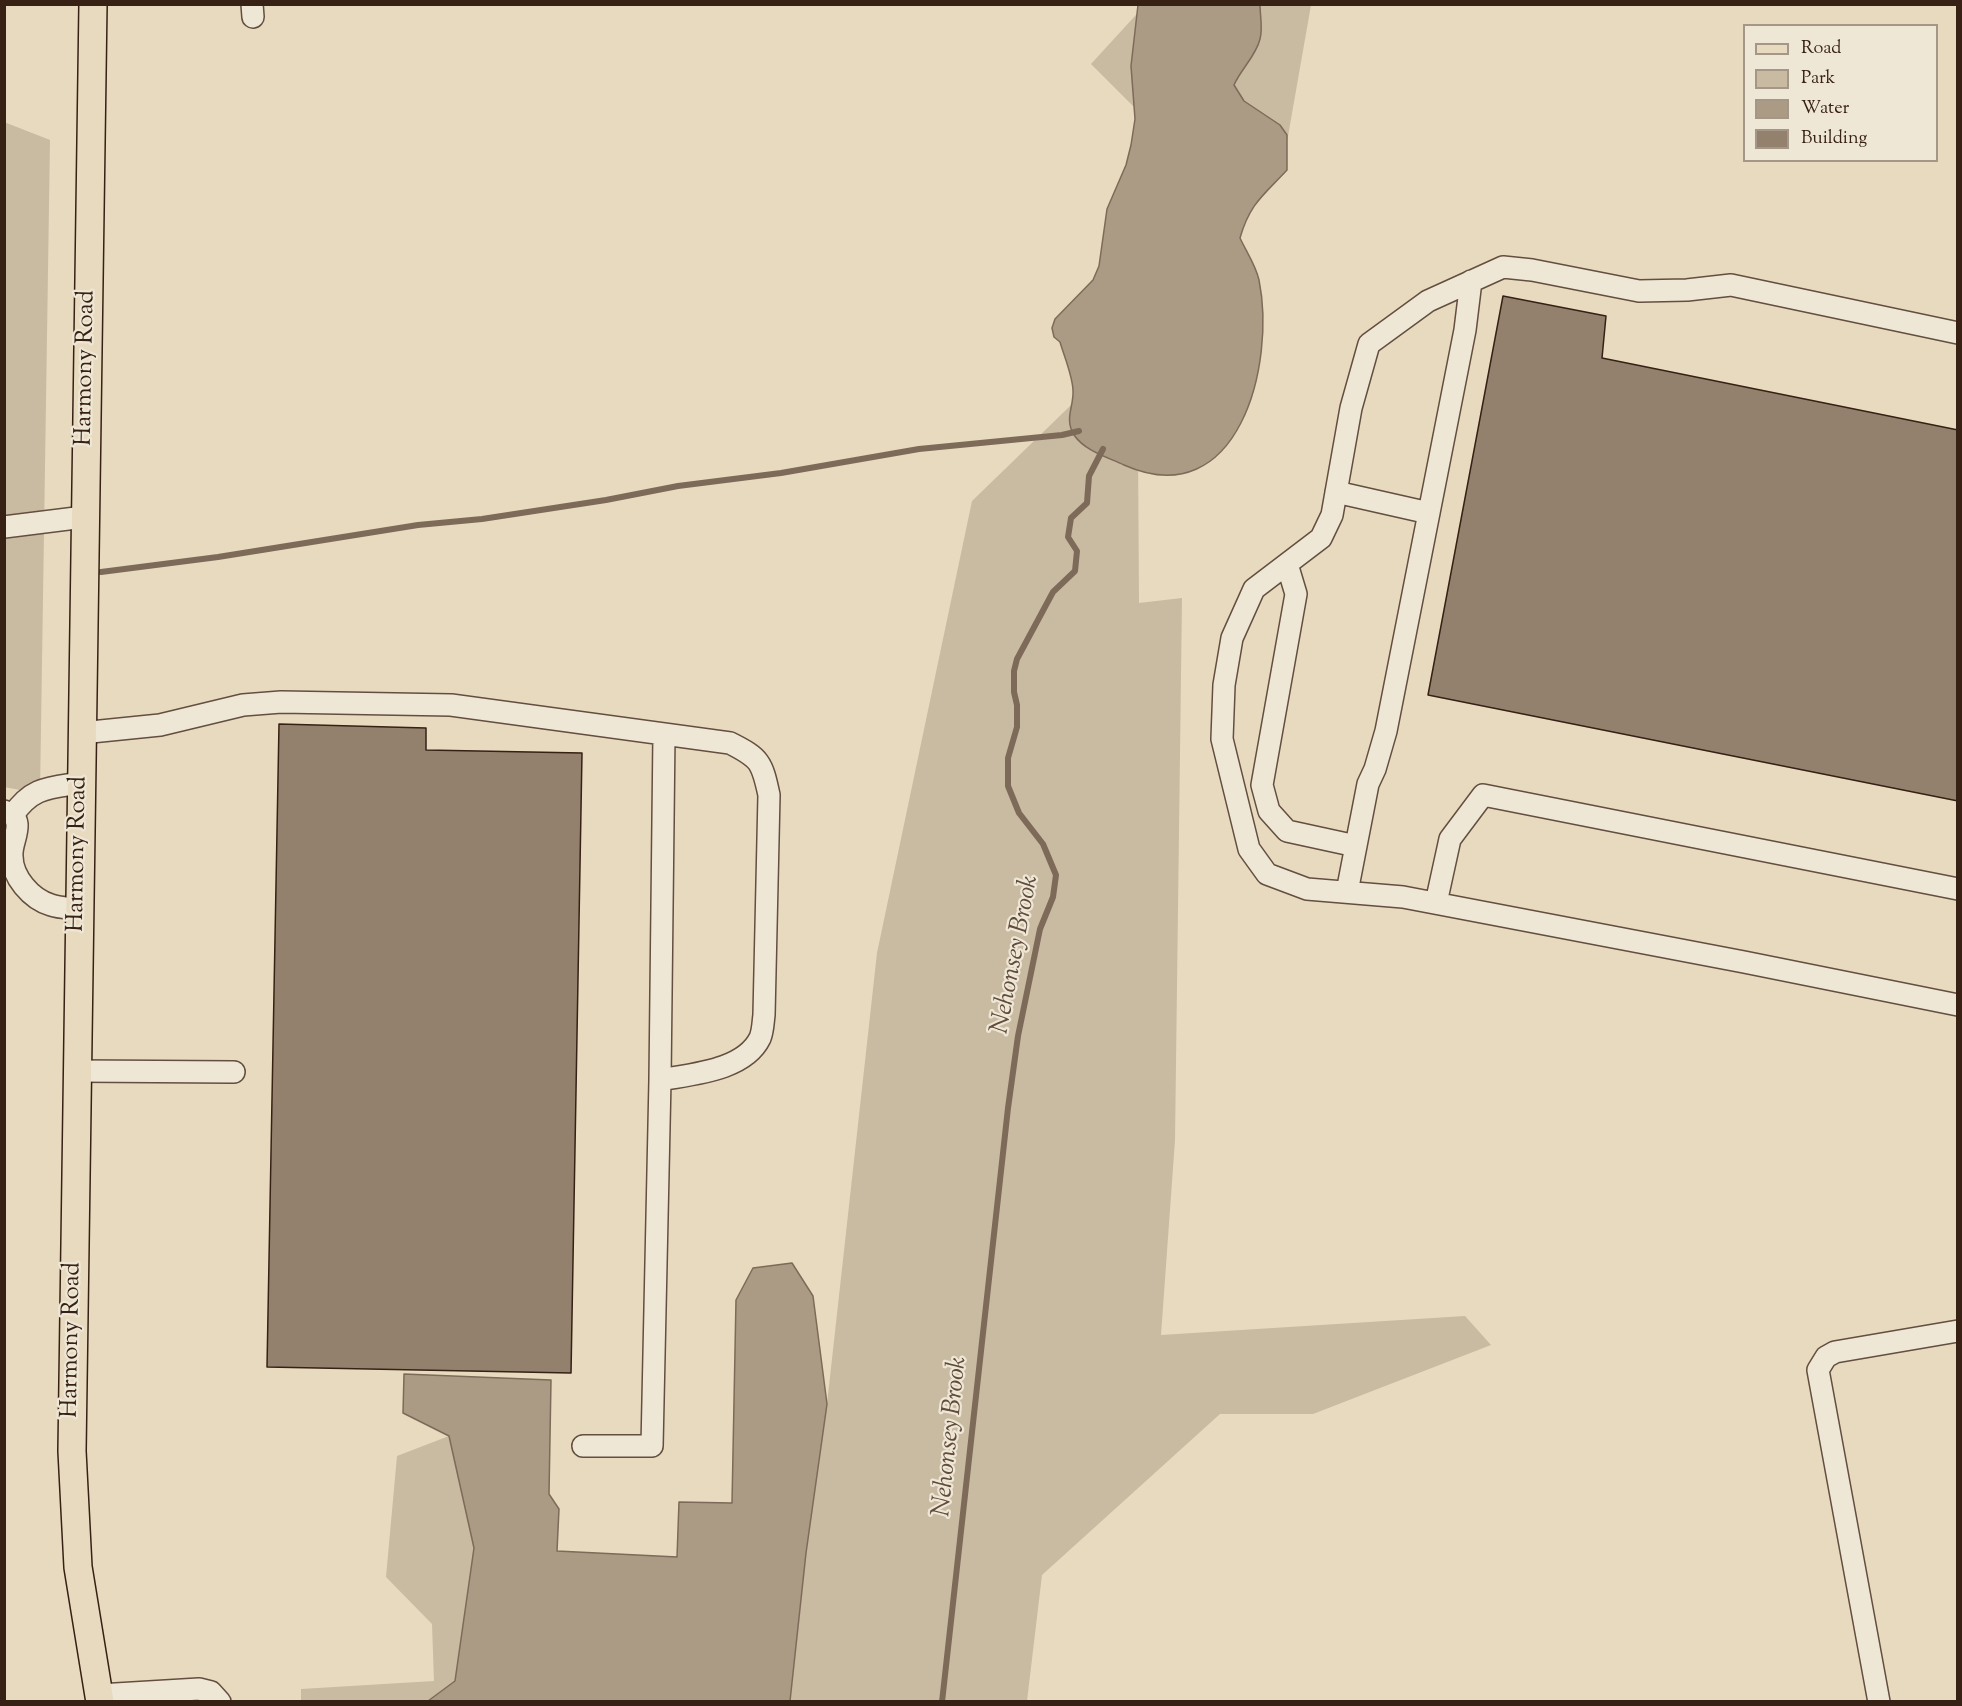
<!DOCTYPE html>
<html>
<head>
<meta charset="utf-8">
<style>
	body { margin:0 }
	#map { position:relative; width:1962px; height:1706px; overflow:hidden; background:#e7dabf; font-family:"Sorts Mill Goudy",serif }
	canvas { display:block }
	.frame { position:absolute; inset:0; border:6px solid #372014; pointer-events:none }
	.legend { position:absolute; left:1743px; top:24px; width:195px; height:138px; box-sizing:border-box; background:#efe7d5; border:2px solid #a59788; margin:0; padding:8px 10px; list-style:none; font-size:18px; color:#372014 }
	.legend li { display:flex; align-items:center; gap:12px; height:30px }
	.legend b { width:30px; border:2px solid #a59788 }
</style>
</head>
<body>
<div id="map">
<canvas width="1962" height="1706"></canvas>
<div class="frame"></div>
<ul class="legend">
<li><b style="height:8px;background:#e7dabf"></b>Road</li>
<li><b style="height:16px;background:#c9baa2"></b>Park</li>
<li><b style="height:16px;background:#ab9b85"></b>Water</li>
<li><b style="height:16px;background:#93816d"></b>Building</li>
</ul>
</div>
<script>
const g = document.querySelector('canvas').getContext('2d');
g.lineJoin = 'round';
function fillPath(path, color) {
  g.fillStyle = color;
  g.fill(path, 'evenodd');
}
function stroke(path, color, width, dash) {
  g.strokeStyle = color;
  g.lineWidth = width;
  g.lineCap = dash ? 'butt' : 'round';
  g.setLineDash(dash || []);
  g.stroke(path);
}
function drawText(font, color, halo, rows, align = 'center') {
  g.font = font + ' "Sorts Mill Goudy",serif';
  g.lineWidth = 4.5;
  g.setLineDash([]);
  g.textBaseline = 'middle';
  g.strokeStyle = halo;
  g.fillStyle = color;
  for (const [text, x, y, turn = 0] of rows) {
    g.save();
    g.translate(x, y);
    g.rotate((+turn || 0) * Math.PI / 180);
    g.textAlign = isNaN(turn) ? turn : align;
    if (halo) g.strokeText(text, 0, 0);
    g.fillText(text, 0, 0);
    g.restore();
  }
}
const green = new Path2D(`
	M1145,5h166l-30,171 -114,-36 -76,-76z
	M4,122l46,18 -10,652 -4,1 -32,-6z
	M1099,378l39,72 1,153 43,-5 -7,542 -14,195 304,-19 26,29 -178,69h-93l-178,161 -15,126 -237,1 16,-149 21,-149 50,-451 95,-452z
	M449,1436l25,112 -19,134 -27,19 -127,1v-13l133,-8 -2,-57 -46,-47 11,-121z`);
const water = new Path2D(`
	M1138,5h122c0,10 3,24 0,34 -4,17 -19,30 -26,46l10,16 36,24 7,10v35c-23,25 -37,33 -47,68 6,13 16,28 19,42 17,83 -20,236 -135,185 -17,-8 -39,-14 -50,-30 -10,-16 0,-29 -1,-44 0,-14 -9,-35 -13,-49l-6,-5 -2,-9 3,-9 38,-39 6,-14 8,-57 19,-44 5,-20 4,-26 -4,-53z
	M792,1263l21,33 14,108 -21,149 -16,148h-362l27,-20 19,-133 -25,-112 -46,-23 1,-39 147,6 -2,114 10,15 -2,42 120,6 2,-55 53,1 4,-203 17,-32z`);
const stream = new Path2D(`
	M101,572l117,-15 200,-32 64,-6 124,-19 72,-14 103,-13 138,-24 143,-14 17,-4
	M942,1702l66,-594 10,-72 22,-107 13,-32 3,-22 -13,-31 -24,-31 -11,-27v-28l9,-31v-22l-3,-13v-21l3,-12 36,-67 22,-21 2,-20 -9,-14 3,-19 16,-15 2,-27 14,-27`);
const building = new Path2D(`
	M1503,296l103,20 -4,42 356,72v371l-530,-106z
	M279,724l147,4v22l156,3 -11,620 -304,-6z`);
const minor = new Path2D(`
	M252,4l1,13
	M1958,333l-227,-48 -44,5 -48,1 -107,-21 -29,-3 -75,34 -59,43 -18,64 -19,107 -11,23 -67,51 -22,49 -8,47 -2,54 27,110 18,25 40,15 96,8 341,65 214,43
	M1336,492l93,21
	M4,527l80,-10
	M1287,564l9,30 -34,191 7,26 18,20 69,15
	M81,733l79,-8 83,-20 38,-3 170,3 279,38c30,15 32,19 39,52l-5,220c-1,7 -1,16 -4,23 -16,33 -69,36 -100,42l-8,366h-69
	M4,811c7,2 12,5 13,13 1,10 -6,22 -5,32 0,21 19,43 39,49 8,3 19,3 28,4
	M13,815c19,-28 36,-27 67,-32
	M1347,892l21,-108 7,-15 11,-38 79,-401 6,-49
	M1436,903l14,-64 33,-44 475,94
	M77,1071l157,1
	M660,1080l4,-346
	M99,1695l100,-6 12,3 9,10
	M1879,1702l-61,-332 8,-13 9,-5 123,-21`);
const major = new Path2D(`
	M93,4l-21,1447 6,116 22,135`);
const streetNames = [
	["Harmony Road",87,368,-89],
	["Harmony Road",79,854,-89],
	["Harmony Road",73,1340,-89]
];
const waterNames = [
	["Nehonsey Brook",1017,955,-79],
	["Nehonsey Brook",952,1437,-84]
];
fillPath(green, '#c9baa2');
fillPath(water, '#ab9b85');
stroke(water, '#7d6a58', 1.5);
stroke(stream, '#7d6a58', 6);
fillPath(building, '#93816d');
stroke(building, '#372014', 1.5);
stroke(minor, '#634e3f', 24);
stroke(major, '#372014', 30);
stroke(minor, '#efe7d5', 21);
stroke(major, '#e7dabf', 27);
drawText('24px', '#372014', '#efe7d5', streetNames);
drawText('italic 26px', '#604b3c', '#efe7d5', waterNames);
</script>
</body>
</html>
